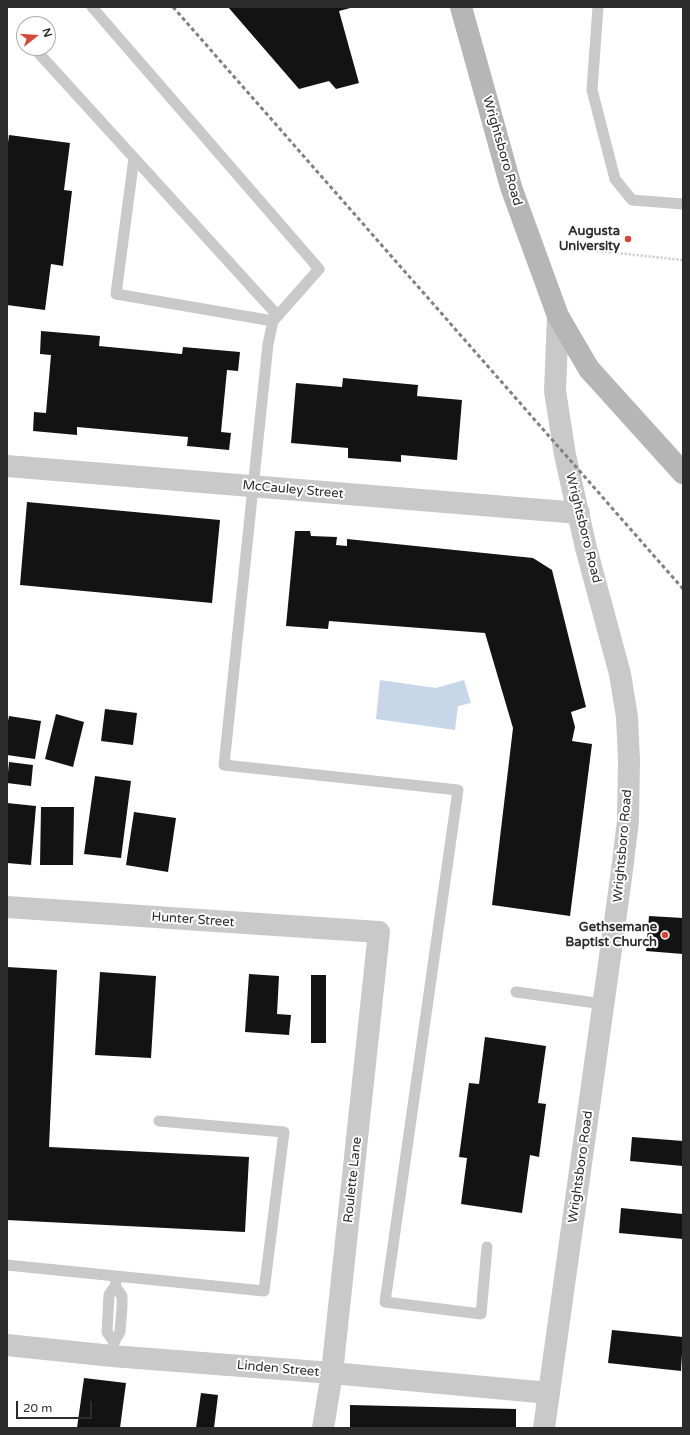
<!DOCTYPE html>
<html>
<head>
<meta charset="utf-8">
<style>
	body { margin:0 }
	#map { position:relative; width:690px; height:1435px; overflow:hidden; background:#fff; font-family:"Varela Round",sans-serif }
	canvas { display:block }
	.frame { position:absolute; inset:0; border:8px solid #2c2c2c; pointer-events:none }
	.north { position:absolute; left:16px; top:16px; width:40px; height:40px; box-sizing:border-box; background:#fff; border:1px solid #ababab; border-radius:50%; rotate:73deg; font-size:11px; font-weight:700; line-height:16px; text-align:center; color:#2c2c2c }
	.north::after { content:''; display:block; margin:auto; width:14px; height:18px; background:#d84539; clip-path:polygon(50% 0,100% 100%,50% 72%,0 100%) }
	.scale { position:absolute; left:16px; top:1401px; width:76px; height:18px; box-sizing:border-box; border:2px solid #2c2c2c; border-top:0; padding-left:5px; font-size:12px; line-height:14px; white-space:nowrap; color:#2c2c2c; -webkit-text-stroke:3px #fff; paint-order:stroke }
</style>
</head>
<body>
<div id="map">
<canvas width="690" height="1435"></canvas>
<div class="frame"></div>
<div class="north">N</div>
<div class="scale">20 m</div>
</div>
<script>
const g = document.querySelector('canvas').getContext('2d');
g.lineJoin = 'round';
function fillPath(path, color) {
  g.fillStyle = color;
  g.fill(path, 'evenodd');
}
function stroke(path, color, width, dash) {
  g.strokeStyle = color;
  g.lineWidth = width;
  g.lineCap = dash ? 'butt' : 'round';
  g.setLineDash(dash || []);
  g.stroke(path);
}
function drawText(font, color, halo, rows, align = 'center') {
  g.font = font + ' "Varela Round",sans-serif';
  g.lineWidth = 4;
  g.setLineDash([]);
  g.textBaseline = 'middle';
  g.strokeStyle = halo;
  g.fillStyle = color;
  for (const [text, x, y, turn = 0] of rows) {
    g.save();
    g.translate(x, y);
    g.rotate((+turn || 0) * Math.PI / 180);
    g.textAlign = isNaN(turn) ? turn : align;
    if (halo) g.strokeText(text, 0, 0);
    g.fillText(text, 0, 0);
    g.restore();
  }
}
const water = new Path2D(`
	M380,680l56,8 28,-8 7,23 -13,3 -3,24 -79,-11z`);
const building = new Path2D(`
	M228,7h126l-15,4 20,72 -23,6 -7,-8 -30,8z
	M9,135l61,8 -6,47 8,1 -9,75 -12,-2 -6,46 -38,-5v-155z
	M41,331l59,5 -1,10 83,8 1,-7 57,5 -2,19 -11,-1 -6,62 10,1 -2,17 -42,-4 1,-9 -111,-10v8l-44,-4 1,-19 12,1 5,-58 -11,-1z
	M343,378l75,7 -1,11 45,4 -5,60 -56,-5v7l-53,-4v-10l-57,-5 5,-60 46,4z
	M27,502l193,18 -8,83 -192,-18z
	M295,531h15l1,5 26,1 -1,8 11,1v-7l186,19 19,12 34,137 -15,5 4,15 -3,14 20,3 -22,172 -78,-11 21,-177 -28,-95 -156,-12 -1,8 -42,-3z
	M105,709l32,4 -4,32 -32,-4z
	M56,714l28,8 -11,45 -28,-8z
	M9,716l32,5 -6,38 -28,-4v-29z
	M9,762l24,3 -2,21 -24,-3z
	M95,776l36,5 -10,77 -37,-4z
	M7,803l29,3 -5,59 -24,-2z
	M41,807h33l-1,58h-33z
	M134,812l42,6 -8,54 -42,-7z
	M649,916l34,2v36l-37,-3z
	M7,967l50,3 -8,177 200,10 -4,75 -238,-12z
	M100,972l56,4 -5,82 -56,-3z
	M249,974l30,2 -2,38 14,1 -2,20 -44,-3z
	M311,975h15v68h-15z
	M485,1037l61,9 -8,57 8,1 -7,53 -9,-2 -8,58 -61,-9 6,-46 -8,-1 10,-74 10,1z
	M632,1137l51,4v25l-53,-5z
	M621,1208l62,6v25l-64,-6z
	M612,1330l71,7 -2,34 -73,-8z
	M84,1378l42,5 -6,45h-43z
	M201,1393l17,2 -4,33h-18z
	M350,1405l166,4v19h-166z`);
const path = new Path2D(`
	M569,248l114,12`);
const service = new Path2D(`
	M92,7l227,262 -46,52 -5,23 -44,421 234,25 -73,512 96,12 6,-67
	M598,7l-6,83 23,89 17,21 51,4
	M34,48l244,268
	M134,158l-18,136 157,27
	M516,992l87,12
	M7,1265l257,26 20,-159 -125,-11
	M114,1342l-7,-10 2,-37 6,-9 1,-5
	M112,1356l2,-14 6,-10 2,-25v-11l-7,-10`);
const minor = new Path2D(`
	M7,466l572,47
	M7,907l372,25 -47,441 -9,55
	M7,1345l105,11 220,17 217,20`);
const tertiary = new Path2D(`
	M544,1428l77,-550 7,-57 1,-61 -2,-43 -7,-43 -34,-126 -21,-93 -10,-64 3,-75`);
const secondary = new Path2D(`
	M461,7l50,180 47,129 31,53 94,104`);
const rail = new Path2D(`
	M173,7l510,582`);
const markers = [
	[628,239,4,"#d84539"],
	[665,935,4,"#d84539"]
];
const streetNames = [
	["Wrightsboro Road",502,151,74],
	["McCauley Street",293,490,5],
	["Wrightsboro Road",583,528,76],
	["Wrightsboro Road",623,846,-85],
	["Hunter Street",193,920,4],
	["Wrightsboro Road",581,1167,-82],
	["Roulette Lane",353,1180,-84],
	["Linden Street",278,1369,5]
];
const poiNames = [
	["Augusta",620,232],
	["University",620,247],
	["Gethsemane",657,928],
	["Baptist Church",657,943]
];
fillPath(water, '#c7d6e8');
fillPath(building, '#131313');
stroke(path, '#c9c9c9', 2.5, [2, 2]);
stroke(service, '#c9c9c9', 11);
stroke(minor, '#c9c9c9', 22);
stroke(tertiary, '#c9c9c9', 22);
stroke(secondary, '#b6b6b6', 22);
stroke(rail, '#818181', 3, [4, 3]);
for (const [x, y, r, color] of markers) {
  const dot = new Path2D();
  dot.arc(x, y, r, 0, 2 * Math.PI);
  g.fillStyle = color;
  g.fill(dot);
  stroke(dot, '#fff', 1.5);
}
drawText('13px', '#2c2c2c', '#fff', streetNames);
drawText('bold 13px', '#2c2c2c', '#fff', poiNames, 'right');
</script>
</body>
</html>
